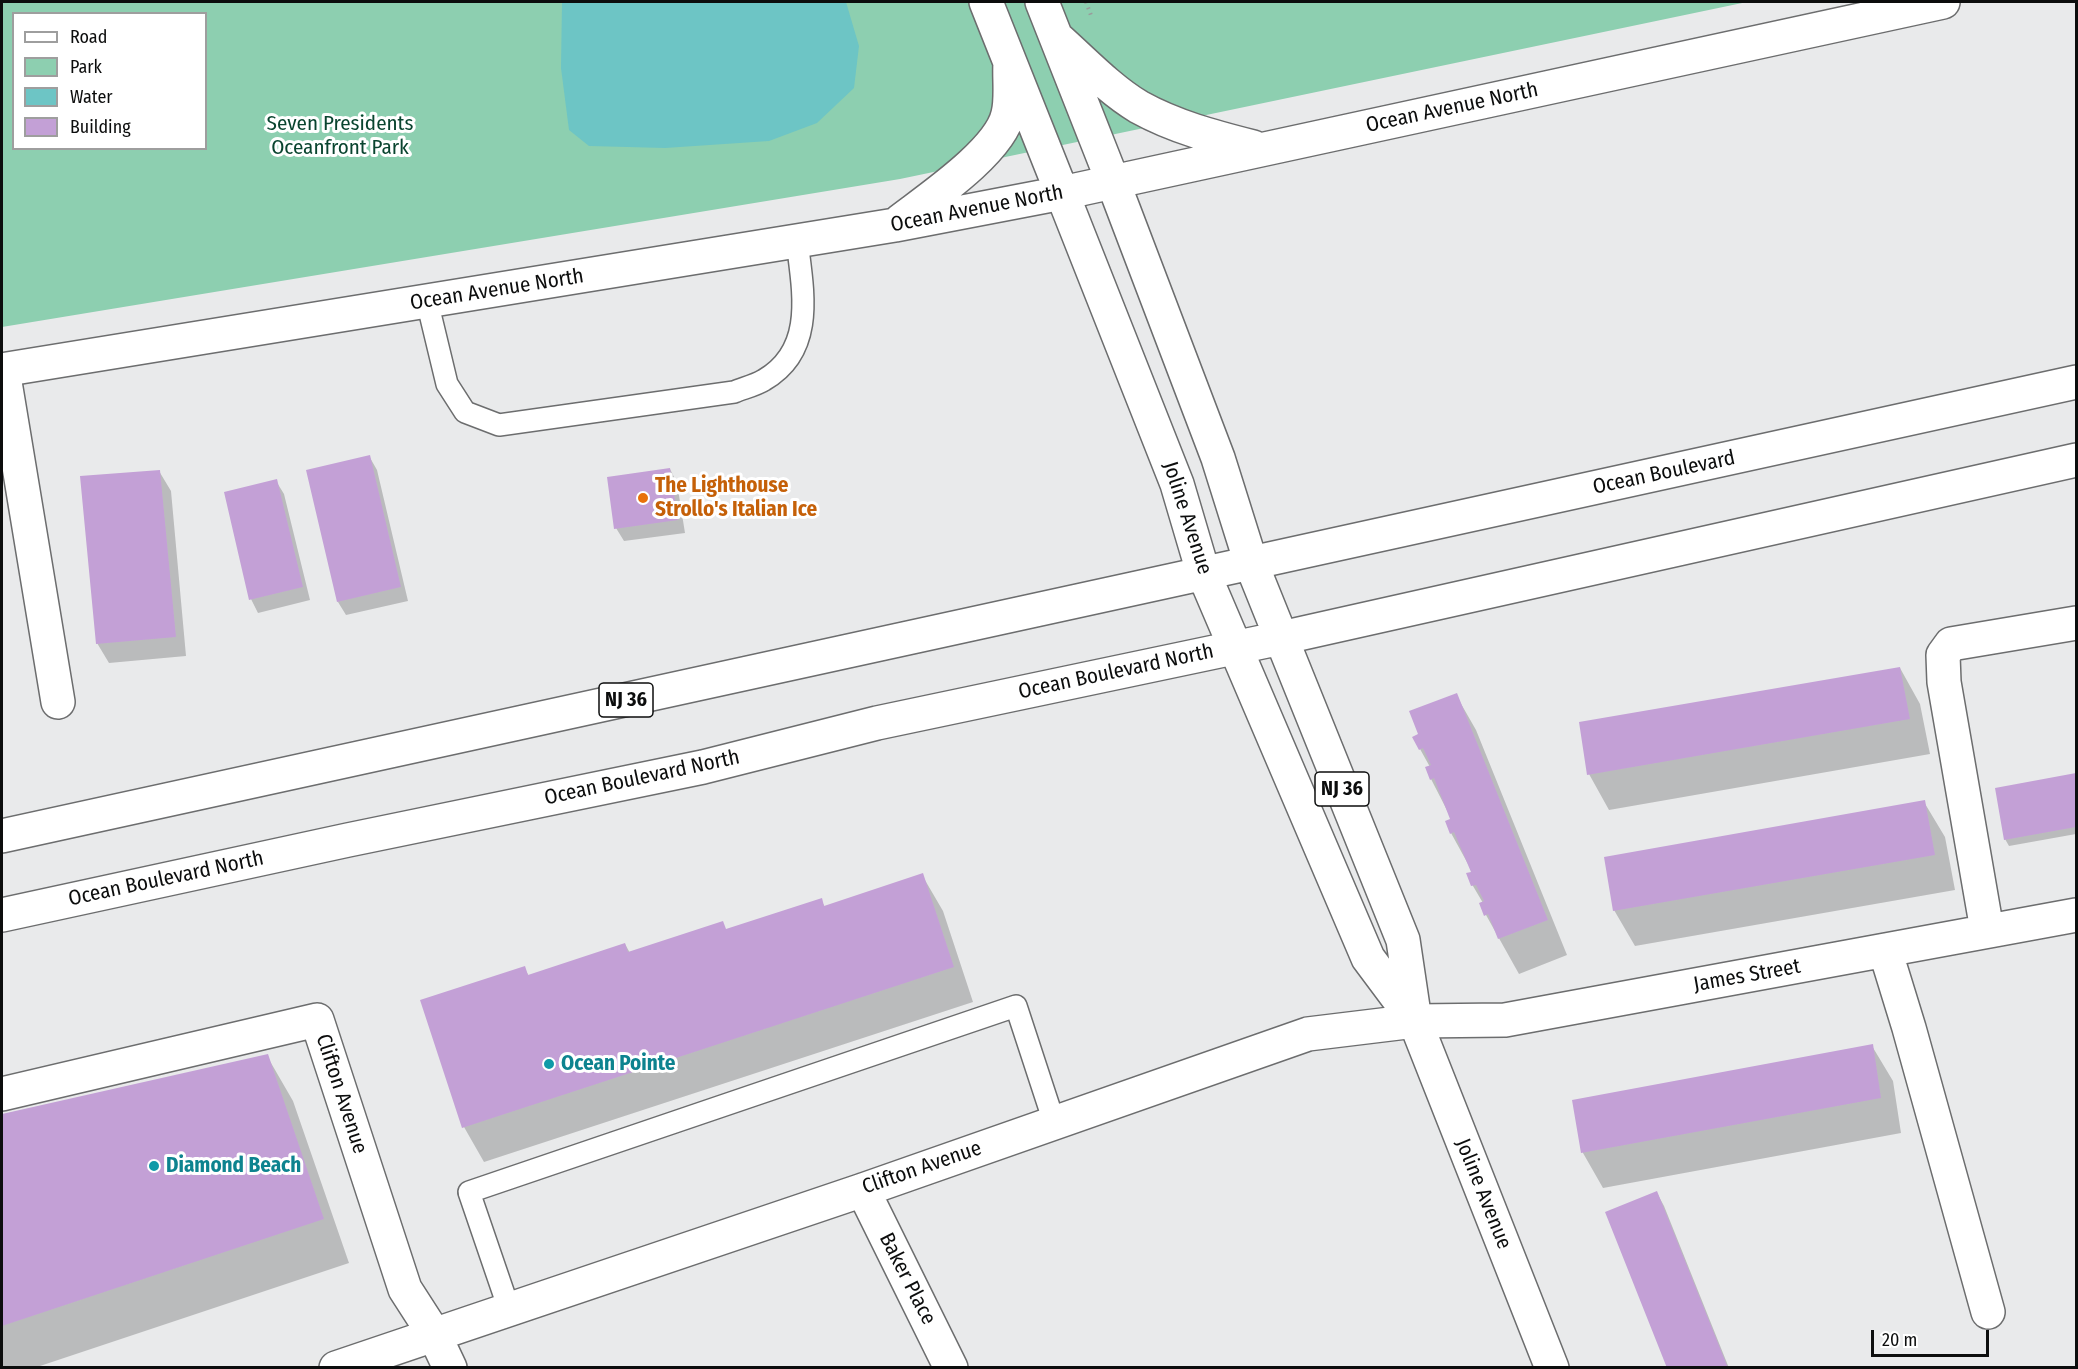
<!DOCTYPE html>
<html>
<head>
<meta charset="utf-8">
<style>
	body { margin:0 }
	#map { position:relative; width:2078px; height:1369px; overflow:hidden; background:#e9eaeb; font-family:"Fira Sans Condensed",sans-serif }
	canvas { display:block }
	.frame { position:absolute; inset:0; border:3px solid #0c0d0d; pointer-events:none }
	.legend { position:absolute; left:12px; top:12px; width:195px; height:138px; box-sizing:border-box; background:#fff; border:2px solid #9e9e9e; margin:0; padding:8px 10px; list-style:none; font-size:18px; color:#0c0d0d }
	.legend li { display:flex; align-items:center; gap:12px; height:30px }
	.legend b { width:30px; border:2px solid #9e9e9e }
	.scale { position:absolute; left:1871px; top:1330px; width:118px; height:27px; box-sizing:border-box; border:3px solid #0c0d0d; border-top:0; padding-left:8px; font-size:18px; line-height:21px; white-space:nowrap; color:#0c0d0d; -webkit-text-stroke:4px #fff; paint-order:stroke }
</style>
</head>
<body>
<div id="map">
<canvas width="2078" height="1369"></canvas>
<div class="frame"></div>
<ul class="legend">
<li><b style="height:8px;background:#fff"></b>Road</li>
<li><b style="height:16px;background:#8dcfb0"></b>Park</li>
<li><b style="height:16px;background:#6dc5c5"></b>Water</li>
<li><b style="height:16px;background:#c3a0d6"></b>Building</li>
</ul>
<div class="scale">20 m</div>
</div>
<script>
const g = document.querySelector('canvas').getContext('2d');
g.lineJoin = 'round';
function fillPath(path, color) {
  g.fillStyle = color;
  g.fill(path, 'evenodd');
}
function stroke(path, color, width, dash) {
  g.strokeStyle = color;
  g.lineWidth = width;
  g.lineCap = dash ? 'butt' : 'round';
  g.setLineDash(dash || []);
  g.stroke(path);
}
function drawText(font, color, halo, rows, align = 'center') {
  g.font = font + ' "Fira Sans Condensed",sans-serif';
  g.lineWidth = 6;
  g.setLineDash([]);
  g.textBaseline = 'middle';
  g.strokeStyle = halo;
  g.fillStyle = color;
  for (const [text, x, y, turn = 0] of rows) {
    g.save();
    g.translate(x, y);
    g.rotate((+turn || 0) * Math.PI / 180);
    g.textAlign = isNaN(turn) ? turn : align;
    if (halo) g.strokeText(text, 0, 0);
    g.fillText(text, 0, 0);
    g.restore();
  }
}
const green = new Path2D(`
	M2,2h1745l-847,177 -898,148zM14,14h192v134h-192z`);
const water = new Path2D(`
	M562,2h284l13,44 -5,42 -37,35 -48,18 -104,7 -76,-2 -20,-16 -8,-62z`);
const shadow = new Path2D(`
	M369,456l8,14 31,131 -62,14 -8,-13z
	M670,469l7,14 8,50 -61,8 -8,-13z
	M159,471l12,20 15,165 -77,7 -12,-20z
	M276,481l8,13 26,106 -52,13 -7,-14z
	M1900,668l20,36 10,50 -321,56 -20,-36z
	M1456,695l20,35 91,225 -48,19 -33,-59 -3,-12 -10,-17 -5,-12 5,-1 -22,-40 1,-13 -21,-41 -4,-11 3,-1 -10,-18v-14z
	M2076,774v60l-67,12 -4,-7 -9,-50z
	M1924,802l21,35 10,53 -320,56 -21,-36z
	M922,875l21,36 30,91 -489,160 -20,-35 60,-159 5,8 96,-32 5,9 97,-23 94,-30 4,7z
	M1872,1046l21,35 8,52 -298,55 -20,-35 -9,-51z
	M267,1056l26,45 56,162 -315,105h-32v-253z
	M1657,1193l7,13 65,162h-60z`);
const building = new Path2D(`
	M370,455l31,132 -64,15 -31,-132z
	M670,468l8,52 -64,9 -7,-52z
	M160,470l16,167 -80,7 -16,-168z
	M277,479l26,108 -54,13 -25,-108z
	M1900,667l10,52 -323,56 -8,-53z
	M1457,693l91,227 -50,19 -10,-25 -4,2 -5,-13 5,-2 -8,-16 -5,1 -5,-13 5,-1 -17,-40 -4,2 -5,-13 5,-2 -16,-41 -4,2 -5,-13 6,-2 -8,-17 -4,2 -7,-13 6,-3 -9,-23z
	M2076,773v54l-72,13 -9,-52z
	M1925,800l10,55 -322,56 -9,-54z
	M923,873l31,94 -492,161 -42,-128 105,-34 3,9 97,-32 3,9 95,-31 3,8 96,-31 2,8z
	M1873,1044l8,54 -300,55 -9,-53z
	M268,1054l56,165 -322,107v-212z
	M1657,1191l71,177h-61l-62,-156z`);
const path = new Path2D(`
	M1086,2l6,16`);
const service = new Path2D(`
	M427,301l20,83 18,28 34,13 235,-33c10,-4 22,-7 30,-12 52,-30 39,-89 33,-139
	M509,1309l-40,-117 547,-186 38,116`);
const minor = new Path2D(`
	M986,2l76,191
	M1042,2l71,180
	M1057,38c26,23 52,51 82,69 36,20 75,30 114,40
	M900,221c30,-23 100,-70 108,-107 4,-16 1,-35 2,-51
	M2,370l893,-145 167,-32 881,-191
	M3,370l55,332
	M1987,930l-43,-248 -1,-27 8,-11 125,-21
	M1885,950l24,78 79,284
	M2,1094l315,-74 88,269 29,45 16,34
	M863,1190l88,178
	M336,1368l527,-178 445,-156 107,-13 90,-1 571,-105`);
const tertiary = new Path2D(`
	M1113,182l105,276 33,105
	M1062,193l115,291 26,88`);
const secondary = new Path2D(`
	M1251,563l825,-181
	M1281,638l795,-178`);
const primary = new Path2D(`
	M1203,572l165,386 44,59
	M2,836l1249,-273 152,377 12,81 137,347
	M2,915l346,-75 355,-73 174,-44 404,-85`);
const markers = [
	[643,498,6,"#e8710a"],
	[549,1064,6,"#0f9aa8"],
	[154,1166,6,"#0f9aa8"]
];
const shields = [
	[626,700,54],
	[1342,789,54]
];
const shieldNames = [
	["NJ 36",626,700],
	["NJ 36",1342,789]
];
const streetNames = [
	["Ocean Avenue North",1452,108,-12],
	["Ocean Avenue North",977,209,-11],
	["Ocean Avenue North",497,290,-9],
	["Ocean Boulevard",1664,473,-12],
	["Joline Avenue",1187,518,72],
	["Ocean Boulevard North",1116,672,-12],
	["Ocean Boulevard North",642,778,-12],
	["Ocean Boulevard North",166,879,-12],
	["James Street",1747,976,-10],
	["Clifton Avenue",341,1094,72],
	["Clifton Avenue",922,1168,-19],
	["Joline Avenue",1483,1194,68],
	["Baker Place",907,1279,63]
];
const parkNames = [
	["Seven Presidents",340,124],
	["Oceanfront Park",340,148]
];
const foodNames = [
	["The Lighthouse",655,486],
	["Strollo's Italian Ice",655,510]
];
const cultureNames = [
	["Ocean Pointe",561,1064],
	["Diamond Beach",166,1166]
];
fillPath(green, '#8dcfb0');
fillPath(water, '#6dc5c5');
fillPath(shadow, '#0003');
fillPath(building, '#c3a0d6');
stroke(service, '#6c6d6e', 24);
stroke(minor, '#6c6d6e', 36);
stroke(tertiary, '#6c6d6e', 36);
stroke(secondary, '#6c6d6e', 36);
stroke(primary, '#6c6d6e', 36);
stroke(path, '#9a9b9b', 4, [1.5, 4.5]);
stroke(service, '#fff', 21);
stroke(minor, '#fff', 33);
stroke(tertiary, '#fff', 33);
stroke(secondary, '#fff', 33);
stroke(primary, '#fff', 33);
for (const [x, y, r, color] of markers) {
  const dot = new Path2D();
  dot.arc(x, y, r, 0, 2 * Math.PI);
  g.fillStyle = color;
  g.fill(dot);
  stroke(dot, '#fff', 2);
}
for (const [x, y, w] of shields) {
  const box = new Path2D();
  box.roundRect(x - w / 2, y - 17, w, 34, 4.5);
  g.fillStyle = '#fff';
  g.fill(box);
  stroke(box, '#0c0d0d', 1.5);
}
drawText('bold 20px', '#0c0d0d', null, shieldNames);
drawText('21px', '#0c0d0d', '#fff', streetNames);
drawText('21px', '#09442f', '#fff', parkNames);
drawText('bold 21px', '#c56008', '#fff', foodNames, 'left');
drawText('bold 21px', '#0d838f', '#fff', cultureNames, 'left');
</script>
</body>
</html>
